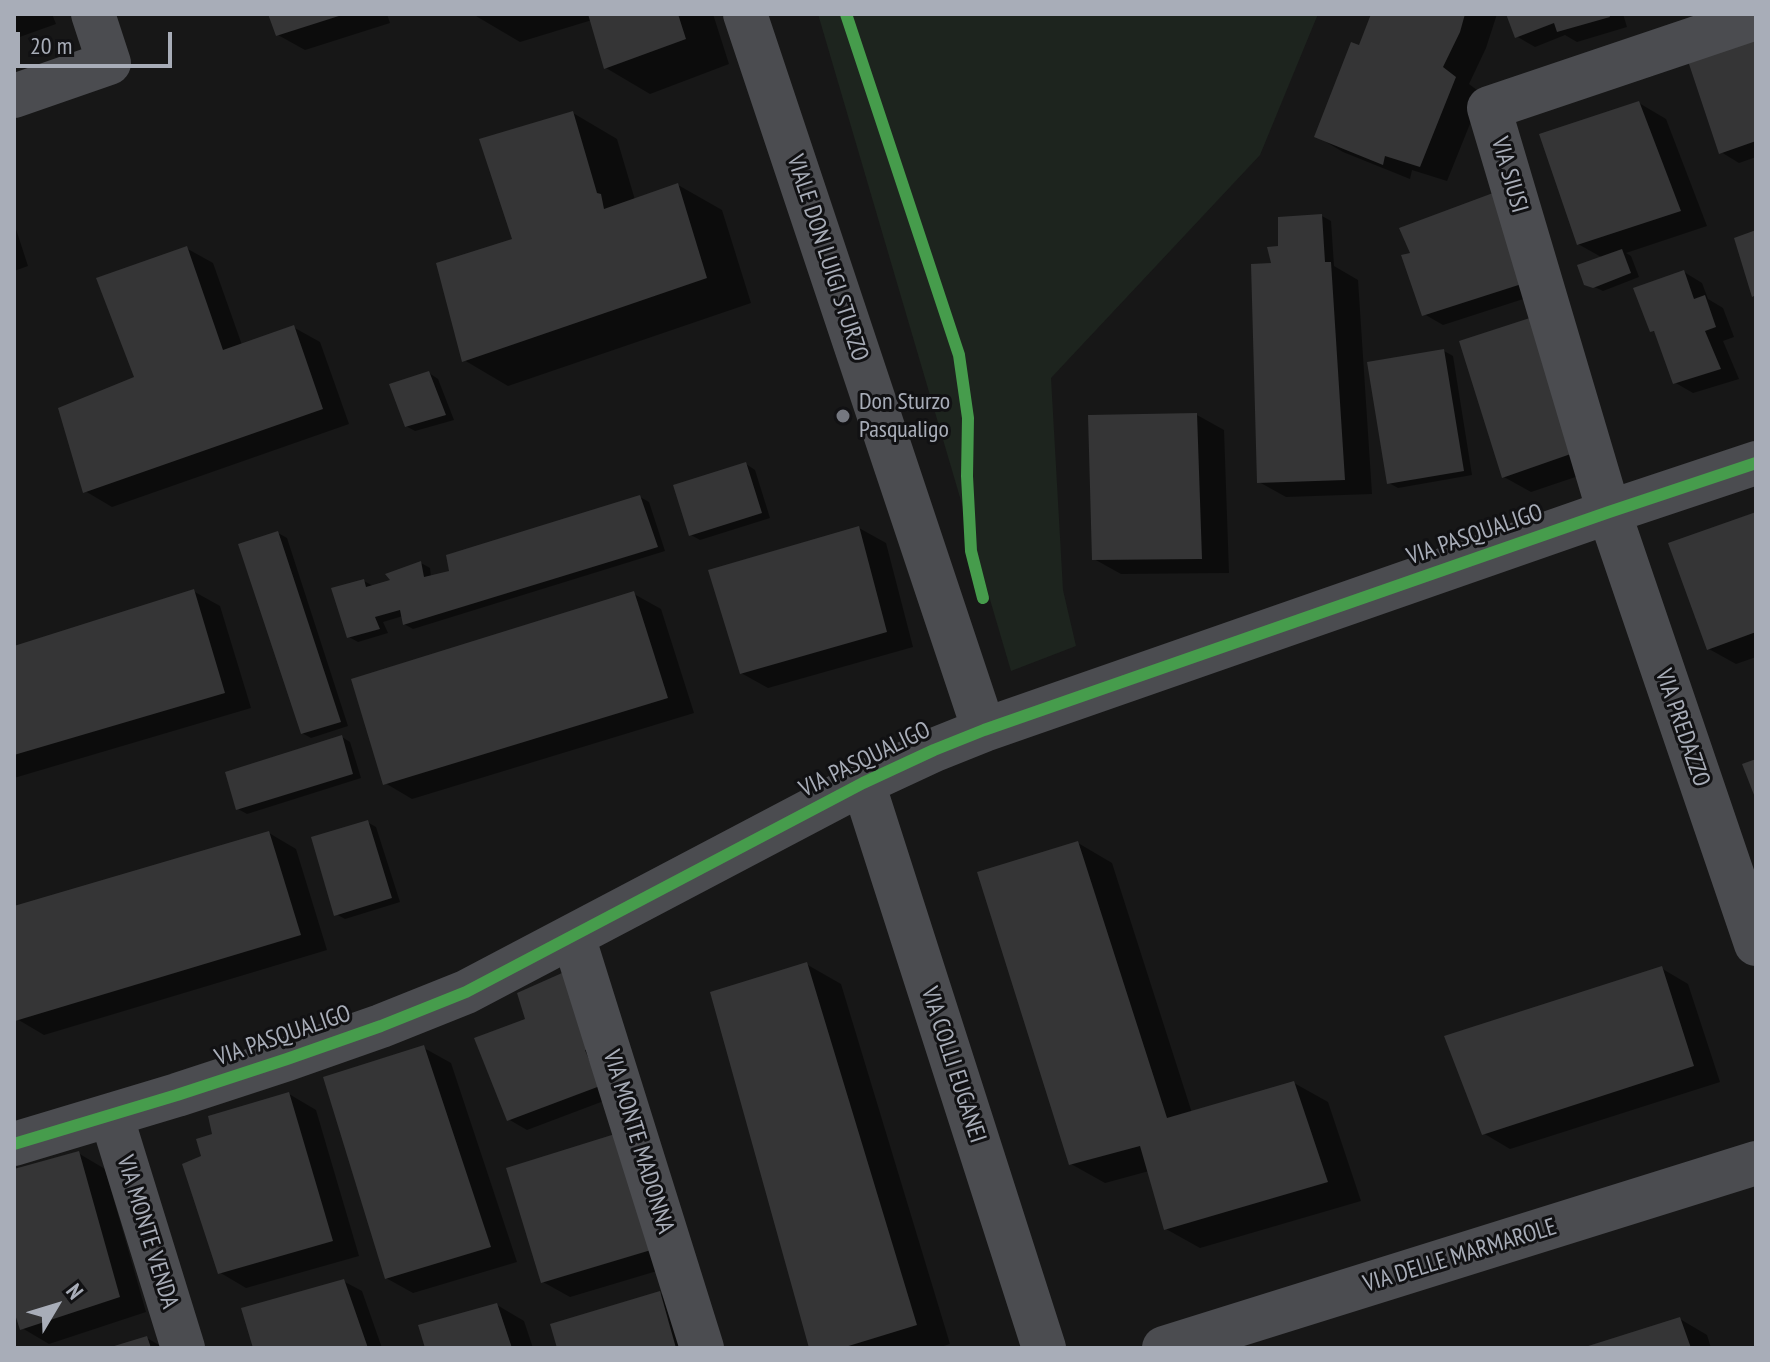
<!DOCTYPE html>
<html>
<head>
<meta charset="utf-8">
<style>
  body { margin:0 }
  #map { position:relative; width:1770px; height:1362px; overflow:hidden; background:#171717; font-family:"PT Sans Narrow",sans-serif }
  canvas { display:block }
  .frame { position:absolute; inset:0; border:16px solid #a8adb8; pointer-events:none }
  .north { position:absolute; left:16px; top:1266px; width:80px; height:80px; -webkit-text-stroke:6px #111113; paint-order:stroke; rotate:52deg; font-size:22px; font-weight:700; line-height:32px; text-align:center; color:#a8adb8 }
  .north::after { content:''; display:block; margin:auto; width:28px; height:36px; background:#a8adb8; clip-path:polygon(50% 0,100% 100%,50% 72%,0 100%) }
  .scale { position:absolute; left:16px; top:32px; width:156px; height:36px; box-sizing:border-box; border:4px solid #a8adb8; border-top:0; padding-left:10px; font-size:24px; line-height:28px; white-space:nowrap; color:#a8adb8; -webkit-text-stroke:6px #111113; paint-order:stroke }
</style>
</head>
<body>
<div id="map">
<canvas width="1770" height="1362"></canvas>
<div class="frame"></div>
<div class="north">N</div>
<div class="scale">20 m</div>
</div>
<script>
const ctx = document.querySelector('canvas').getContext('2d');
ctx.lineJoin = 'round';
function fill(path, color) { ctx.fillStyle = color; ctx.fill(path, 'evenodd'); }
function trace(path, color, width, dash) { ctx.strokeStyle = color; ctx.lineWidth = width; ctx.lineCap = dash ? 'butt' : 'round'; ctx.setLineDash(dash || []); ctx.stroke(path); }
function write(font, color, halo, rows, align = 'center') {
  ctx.font = font + ' "PT Sans Narrow",sans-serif'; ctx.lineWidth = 6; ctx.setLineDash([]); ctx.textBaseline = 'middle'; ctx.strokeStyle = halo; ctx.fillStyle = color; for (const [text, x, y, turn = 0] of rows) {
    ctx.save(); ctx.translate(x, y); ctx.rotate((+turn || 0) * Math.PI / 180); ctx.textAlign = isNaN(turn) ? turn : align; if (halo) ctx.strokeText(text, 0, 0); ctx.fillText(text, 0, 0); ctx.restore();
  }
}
fill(new Path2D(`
  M 818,14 L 1318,14 L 1260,155 L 1051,378 L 1063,590 L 1076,646 L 1011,671 Z`), '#1d241e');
fill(new Path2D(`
  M 14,14 L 52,14 L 56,24 L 14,39 Z
  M 270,14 L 387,14 L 390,23 L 305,50 L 278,35 Z
  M 475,14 L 713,14 L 729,64 L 650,94 L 606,68 L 592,20 L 520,42 L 476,16 Z
  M 1373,14 L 1497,14 L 1486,48 L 1469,84 L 1482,94 L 1447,181 L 1412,170 L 1410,179 L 1343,152 L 1316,136 L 1360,48 Z
  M 1508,14 L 1623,14 L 1627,27 L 1577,42 L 1565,35 L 1535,47 L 1516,36 Z
  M 1756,33 L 1756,157 L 1739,163 L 1721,152 Z
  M 1639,103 L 1666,119 L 1707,226 L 1626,253 L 1631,256 L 1639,277 L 1603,291 L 1586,283 L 1603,258 L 1578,244 Z
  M 573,113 L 617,139 L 635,200 L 678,185 L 722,210 L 751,303 L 508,386 L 464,360 L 514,240 Z
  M 1322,216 L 1331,221 L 1334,266 L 1358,280 L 1372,494 L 1286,497 L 1259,482 L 1280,248 Z
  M 14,223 L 28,266 L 14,271 Z
  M 1517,226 L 1548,291 L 1443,325 L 1424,314 Z
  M 186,248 L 213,263 L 242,345 L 293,327 L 320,342 L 349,424 L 112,507 L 85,491 L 136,378 Z
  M 1684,272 L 1702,283 L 1708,299 L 1723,308 L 1734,337 L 1723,341 L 1739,379 L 1693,393 L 1674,382 L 1657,333 L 1651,330 Z
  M 1461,343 L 1611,465 L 1531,492 L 1504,477 Z
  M 1444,351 L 1453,356 L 1472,475 L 1398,488 L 1389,483 Z
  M 429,373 L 438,379 L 454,420 L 415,431 L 406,426 Z
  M 1197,415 L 1224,430 L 1229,573 L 1121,574 L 1094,559 Z
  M 746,464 L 755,470 L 770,518 L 700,540 L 691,535 Z
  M 640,497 L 649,502 L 665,551 L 413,629 L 404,624 L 403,616 L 383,622 L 388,633 L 358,642 L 349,637 L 364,581 L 373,586 L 394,581 L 421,563 L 430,568 L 431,577 L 451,573 Z
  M 1756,514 L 1756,657 L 1736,664 L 1709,649 Z
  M 859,528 L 886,543 L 913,647 L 768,688 L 741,673 Z
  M 278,533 L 287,538 L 348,726 L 311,738 L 302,733 Z
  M 193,591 L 220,606 L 251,708 L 14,778 L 14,648 Z
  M 634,594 L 661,609 L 694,713 L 412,799 L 385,783 Z
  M 342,737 L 350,742 L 361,778 L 247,814 L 238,809 Z
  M 367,822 L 376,827 L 400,902 L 345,919 L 336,914 Z
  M 269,833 L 296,849 L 327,950 L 44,1035 L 17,1019 L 14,1009 L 14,908 Z
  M 1078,843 L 1112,863 L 1192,1113 L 1294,1083 L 1328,1102 L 1361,1201 L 1200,1248 L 1166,1229 L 1149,1171 L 1105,1183 L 1071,1164 Z
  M 806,964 L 841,984 L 950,1344 L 937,1348 L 811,1348 Z
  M 1661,968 L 1688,984 L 1720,1082 L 1510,1149 L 1483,1133 Z
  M 562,975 L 617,1096 L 527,1130 L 508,1119 L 527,1021 Z
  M 424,1048 L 451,1063 L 517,1262 L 413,1293 L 386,1278 Z
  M 289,1094 L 316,1110 L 359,1256 L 246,1288 L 219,1272 L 203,1157 L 214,1135 Z
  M 615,1136 L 677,1265 L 570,1297 L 543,1282 Z
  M 78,1153 L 105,1169 L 146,1312 L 49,1344 L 22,1328 L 14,1304 L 14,1171 Z
  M 343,1281 L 362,1291 L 382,1348 L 255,1348 Z
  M 659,1293 L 686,1309 L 698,1348 L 559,1348 Z
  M 497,1305 L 524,1321 L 533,1348 L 427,1348 Z
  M 1680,1319 L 1707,1335 L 1711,1348 L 1590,1348 Z
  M 147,1338 L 164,1348 L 115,1348 Z`), '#0007');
fill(new Path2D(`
  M 268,14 L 342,14 L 342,15 L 276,36 Z
  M 588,14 L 678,14 L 686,39 L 604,69 Z
  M 1371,14 L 1465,14 L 1460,32 L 1443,67 L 1456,77 L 1420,167 L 1385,156 L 1383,165 L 1314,137 L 1351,42 L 1359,45 Z
  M 1506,14 L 1609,14 L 1610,17 L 1557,32 L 1554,23 L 1515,38 Z
  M 1756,30 L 1756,141 L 1719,154 L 1685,52 Z
  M 1639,101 L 1681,211 L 1577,245 L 1539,134 Z
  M 573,111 L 597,193 L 601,194 L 604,209 L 678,183 L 707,278 L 462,362 L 436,263 L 512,239 L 479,139 Z
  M 1493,193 L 1531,281 L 1422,316 L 1401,255 L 1410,253 L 1399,228 Z
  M 1322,214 L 1325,262 L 1331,262 L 1345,480 L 1257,483 L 1251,264 L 1271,263 L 1267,247 L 1278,246 L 1278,217 Z
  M 1756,230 L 1756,295 L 1752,297 L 1734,238 Z
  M 187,246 L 223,350 L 294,325 L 323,409 L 83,493 L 58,408 L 134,377 L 96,278 Z
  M 1622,249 L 1631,273 L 1593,288 L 1584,285 L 1577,265 Z
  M 1684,270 L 1694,299 L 1705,295 L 1716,327 L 1705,331 L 1721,369 L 1673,384 L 1654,331 L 1650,332 L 1633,288 Z
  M 1539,315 L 1585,449 L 1502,478 L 1459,341 Z
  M 1444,349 L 1464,471 L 1387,484 L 1367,362 Z
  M 429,371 L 446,415 L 405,427 L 389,384 Z
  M 1197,413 L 1202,559 L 1092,560 L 1088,415 Z
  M 746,462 L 762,513 L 689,536 L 673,485 Z
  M 640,495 L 658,547 L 403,625 L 400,610 L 375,617 L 380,629 L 347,638 L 331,588 L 364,579 L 366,587 L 390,580 L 385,574 L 421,561 L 424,577 L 449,571 L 446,555 Z
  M 1756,512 L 1756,632 L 1707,650 L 1668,543 Z
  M 859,526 L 887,632 L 740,674 L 708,570 Z
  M 278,531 L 341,722 L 301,734 L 238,544 Z
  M 194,589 L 225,693 L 14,755 L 14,646 Z
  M 634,591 L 668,698 L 383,785 L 351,679 Z
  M 342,735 L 353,774 L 236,810 L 225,772 Z
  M 1756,759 L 1756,800 L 1742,764 Z
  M 368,820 L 392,898 L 334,916 L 311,837 Z
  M 269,831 L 301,935 L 15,1021 L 14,1016 L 14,906 Z
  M 1078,841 L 1167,1118 L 1294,1081 L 1328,1182 L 1164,1230 L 1140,1146 L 1069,1165 L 977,872 Z
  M 807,962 L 917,1325 L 842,1348 L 809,1348 L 710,992 Z
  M 1662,966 L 1694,1066 L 1482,1135 L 1444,1036 Z
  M 562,973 L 594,1048 L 585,1050 L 600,1086 L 507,1121 L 474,1038 L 525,1019 L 517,993 Z
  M 424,1045 L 491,1247 L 385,1279 L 323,1077 Z
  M 289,1092 L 333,1241 L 218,1274 L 182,1164 L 201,1156 L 196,1139 L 212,1134 L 208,1116 Z
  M 615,1134 L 651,1250 L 541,1283 L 506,1168 Z
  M 79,1151 L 120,1297 L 20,1330 L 14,1311 L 14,1169 Z
  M 344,1279 L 368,1348 L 253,1348 L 241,1308 Z
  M 660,1291 L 676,1348 L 557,1348 L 550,1324 Z
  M 497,1303 L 512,1348 L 425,1348 L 418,1325 Z
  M 1680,1317 L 1691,1348 L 1585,1348 L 1585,1347 Z
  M 147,1336 L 151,1348 L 111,1348 L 111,1347 Z`), '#353536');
trace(new Path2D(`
  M 745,14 L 984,730
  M 1756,18 L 1489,108 L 1609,512 L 1756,944
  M 14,96 L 109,63 L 93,14
  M 863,783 L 1044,1348
  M 573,936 L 702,1348
  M 111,1115 L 183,1348
  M 14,1144 L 177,1095 L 287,1059 L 381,1026 L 466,992 L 863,783 L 934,750 L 984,730 L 1609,512 L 1756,463
  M 1164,1348 L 1756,1163`), '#4b4c50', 44);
trace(new Path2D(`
  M 846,14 L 959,355 L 968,418 L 967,476 L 971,551 L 983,598
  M 14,1144 L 177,1095 L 287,1059 L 381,1026 L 466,992 L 863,783 L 934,750 L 984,730 L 1609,512 L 1756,463`), '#469c4c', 12);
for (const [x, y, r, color] of [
  [843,416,8,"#757880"]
]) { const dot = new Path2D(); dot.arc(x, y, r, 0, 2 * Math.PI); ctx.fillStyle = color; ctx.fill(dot); trace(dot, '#111113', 3); }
write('24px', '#a8adb8', '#111113', [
  ["VIA SIUSI",1509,175,74],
  ["VIALE DON LUIGI STURZO",827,258,72],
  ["VIA PASQUALIGO",1475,535,-19],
  ["VIA PREDAZZO",1682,728,71],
  ["VIA PASQUALIGO",865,760,-26],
  ["VIA PASQUALIGO",283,1036,-19],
  ["VIA COLLI EUGANEI",953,1065,72],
  ["VIA MONTE MADONNA",638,1142,73],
  ["VIA MONTE VENDA",147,1232,73],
  ["VIA DELLE MARMAROLE",1460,1256,-17]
]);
write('24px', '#a8adb8', '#111113', [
  ["Don Sturzo",859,402],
  ["Pasqualigo",859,430]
], 'left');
</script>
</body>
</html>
